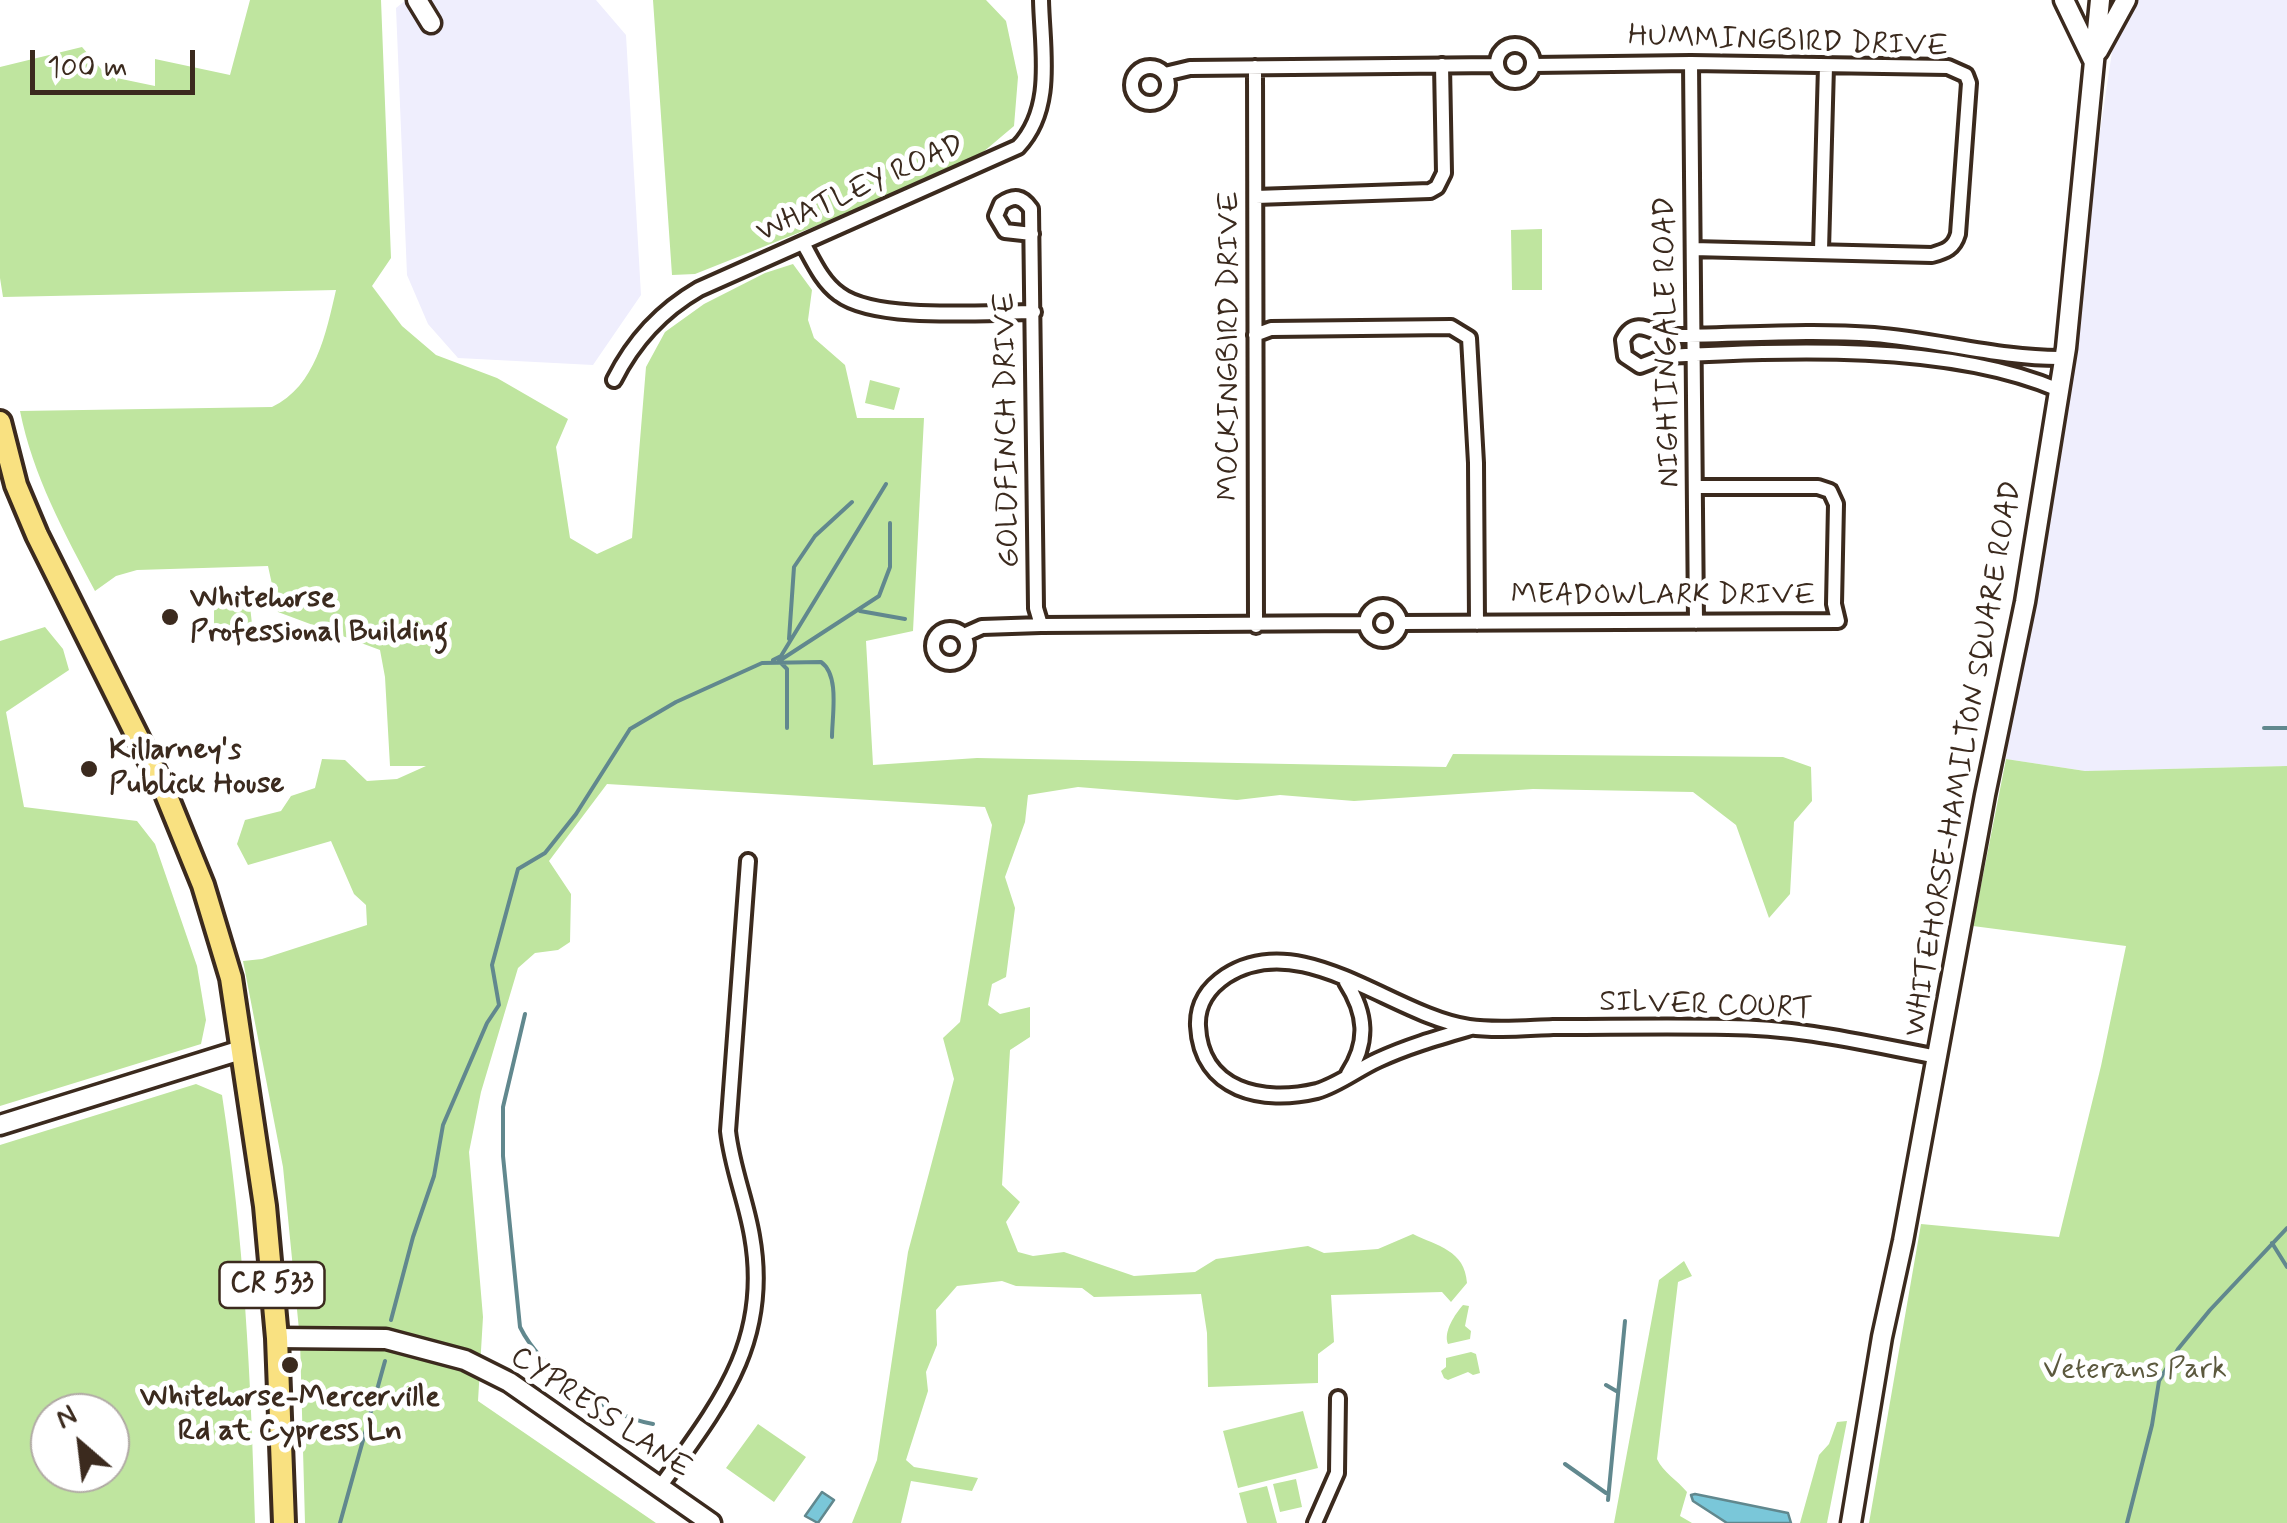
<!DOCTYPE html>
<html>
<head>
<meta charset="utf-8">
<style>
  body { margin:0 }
  #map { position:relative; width:2287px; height:1523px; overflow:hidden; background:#fff; font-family:Mynerve,sans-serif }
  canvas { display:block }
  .north { position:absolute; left:30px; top:1393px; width:100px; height:100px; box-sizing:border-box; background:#fff; border:2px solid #b1aaa5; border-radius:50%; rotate:332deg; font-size:28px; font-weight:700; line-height:40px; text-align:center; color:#3b2a1e }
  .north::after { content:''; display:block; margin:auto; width:35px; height:45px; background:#3b2a1e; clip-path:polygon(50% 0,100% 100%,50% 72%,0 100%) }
  .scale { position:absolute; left:30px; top:50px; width:165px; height:45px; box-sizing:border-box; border:5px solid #3b2a1e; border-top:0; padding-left:12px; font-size:30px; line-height:35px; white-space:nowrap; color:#3b2a1e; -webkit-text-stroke:8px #fff; paint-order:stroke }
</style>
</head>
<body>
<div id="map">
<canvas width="2287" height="1523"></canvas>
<div class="north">N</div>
<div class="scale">100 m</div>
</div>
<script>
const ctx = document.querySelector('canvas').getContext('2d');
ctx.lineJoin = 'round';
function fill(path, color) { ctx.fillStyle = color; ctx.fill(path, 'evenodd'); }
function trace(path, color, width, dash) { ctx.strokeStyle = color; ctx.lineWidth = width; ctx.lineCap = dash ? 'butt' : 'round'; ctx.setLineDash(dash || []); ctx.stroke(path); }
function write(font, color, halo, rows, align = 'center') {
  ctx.font = font + ' Mynerve,sans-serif'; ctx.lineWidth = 10; ctx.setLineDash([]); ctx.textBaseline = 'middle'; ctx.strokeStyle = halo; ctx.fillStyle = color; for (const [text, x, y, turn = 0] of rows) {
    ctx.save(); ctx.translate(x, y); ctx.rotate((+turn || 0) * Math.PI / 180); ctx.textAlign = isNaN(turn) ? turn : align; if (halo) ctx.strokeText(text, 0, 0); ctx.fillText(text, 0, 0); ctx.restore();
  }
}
fill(new Path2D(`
  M 406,0 L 596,0 L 626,35 L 641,295 L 593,365 L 458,358 L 428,324 L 407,275 L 396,8 Z
  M 2137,0 L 2287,0 L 2287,766 L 2085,771 L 2006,759 L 2113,45 L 2126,10 Z`), '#efeefd');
fill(new Path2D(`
  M 250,0 L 381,0 L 391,258 L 372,286 L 402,326 L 436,355 L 497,378 L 568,419 L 556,447 L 570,538 L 597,554 L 632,538 L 646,367 L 665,332 L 704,304 L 765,273 L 793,264 L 812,290 L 808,320 L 814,338 L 845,365 L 857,418 L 924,418 L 913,631 L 866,641 L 873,765 L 977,758 L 1446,767 L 1453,754 L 1783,757 L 1811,767 L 1812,801 L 1794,822 L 1790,894 L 1769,918 L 1736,825 L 1693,792 L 1533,789 L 1354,801 L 1280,795 L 1237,800 L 1078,787 L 1028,795 L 1025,822 L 1005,877 L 1015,908 L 1006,977 L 992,984 L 988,1005 L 1000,1014 L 1030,1007 L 1030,1037 L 1010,1050 L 1002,1185 L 1020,1202 L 1006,1222 L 1018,1252 L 1033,1256 L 1064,1252 L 1134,1276 L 1195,1272 L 1216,1259 L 1308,1246 L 1324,1253 L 1378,1249 L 1413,1234 C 1437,1246 1465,1250 1467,1283 L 1451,1302 L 1442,1292 L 1331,1295 L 1334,1342 L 1318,1354 L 1318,1383 L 1208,1387 L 1207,1333 L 1201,1294 L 1094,1297 L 1082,1288 L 1016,1286 L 1002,1281 L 957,1286 L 936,1310 L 937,1345 L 926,1372 L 928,1391 L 906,1460 L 914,1467 L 978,1478 L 972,1491 L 911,1481 L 901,1523 L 852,1523 L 877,1460 L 908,1252 L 954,1079 L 943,1038 L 960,1022 L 992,825 L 985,807 L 607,784 L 549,861 L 571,894 L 570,942 L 558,950 L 535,953 L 518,968 L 481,1092 L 469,1152 L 483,1317 L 478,1401 L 656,1523 L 305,1523 L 300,1340 L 283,1167 L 243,961 L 262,959 L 367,925 L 366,905 L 354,894 L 331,841 L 248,865 L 237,844 L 245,820 L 281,811 L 291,796 L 315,788 L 322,759 L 345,760 L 367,781 L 397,779 L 426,766 L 390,766 L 385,677 L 380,650 L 278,612 L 268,566 L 137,570 L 116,576 L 95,591 C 64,532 33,476 20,411 L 272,407 C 316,386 326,333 336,290 L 3,297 L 0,278 L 0,67 L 82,47 L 107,76 L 155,86 L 155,59 L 230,75 Z
  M 653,0 L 986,0 L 1006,21 L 1018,77 L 1014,126 L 982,153 L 851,212 L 695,274 L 672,275 Z
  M 1542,229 L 1542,290 L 1512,290 L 1511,230 Z
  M 870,380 L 900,388 L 894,410 L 865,403 Z
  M 214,595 L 249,597 L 252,624 L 246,629 L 214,629 Z
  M 45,627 L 63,649 L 69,670 L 6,712 L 24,807 L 137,821 L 155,844 L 197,966 L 206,1020 L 201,1044 L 0,1106 L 0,641 Z
  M 2006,759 L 2085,771 L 2287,766 L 2287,1523 L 1869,1523 L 1921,1224 L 2059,1237 L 2101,1066 L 2126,946 L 1973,926 Z
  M 196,1084 L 222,1095 C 244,1238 251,1378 255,1523 L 0,1523 L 0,1145 ZM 50,1413 L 110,1413 L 110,1473 L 50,1473 Z
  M 1684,1261 L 1692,1276 L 1678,1282 L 1657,1459 C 1663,1472 1677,1480 1687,1492 L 1680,1516 L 1692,1523 L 1614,1523 L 1659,1280 Z
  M 1463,1305 L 1469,1306 L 1465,1326 L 1471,1331 L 1470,1339 L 1448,1344 C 1443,1332 1455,1314 1463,1305 Z
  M 1471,1352 L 1476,1354 L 1480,1373 L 1473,1375 L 1468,1372 L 1448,1380 L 1444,1378 L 1441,1371 L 1446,1367 L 1446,1358 Z
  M 1303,1411 L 1318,1468 L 1238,1488 L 1223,1431 Z
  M 1847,1421 L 1827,1523 L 1800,1523 L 1819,1455 L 1829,1444 L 1837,1422 Z
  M 758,1424 L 806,1457 L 774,1502 L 726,1468 Z
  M 1296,1479 L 1302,1507 L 1280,1512 L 1273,1484 Z
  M 1267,1486 L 1277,1523 L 1247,1523 L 1239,1493 Z`), '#bfe59f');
const water = new Path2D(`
  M 822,1492 L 834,1500 L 818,1523 L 805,1516 Z
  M 1695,1494 L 1788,1513 L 1791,1523 L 1727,1523 L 1693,1501 L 1691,1495 Z`);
fill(water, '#7ac7d9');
trace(water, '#61888e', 2.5);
trace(new Path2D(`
  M 860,611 L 905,619
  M 789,639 L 794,567 L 815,536 L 852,502
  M 773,660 L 781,656 L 886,484
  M 787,728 L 787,669 L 779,661 L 879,596 L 890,567 L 890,523
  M 2264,728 L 2287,728
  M 525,1014 L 503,1107 L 503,1156 L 520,1327 C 541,1370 607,1416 653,1424
  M 2272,1243 L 2287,1267
  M 391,1320 L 413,1237 L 434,1176 L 443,1125 L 487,1023 L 499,1005 L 492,965 L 518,869 L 545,853 L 576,814 L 630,729 L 676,702 L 762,663 L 821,662 C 840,675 832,716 832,737
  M 1606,1385 L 1618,1392
  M 1565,1464 L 1606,1493
  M 1608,1500 L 1625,1321
  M 340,1523 L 385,1361
  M 2127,1523 L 2152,1425 L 2159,1381 L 2178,1349 L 2210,1310 L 2287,1228`), '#61888e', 4);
const street = new Path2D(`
  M1497 63a18 18 0 1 1 36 0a18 18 0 1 1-36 0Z
  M 1691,63 L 1696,622
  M 1533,65 L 1691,63 L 1948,67 L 1966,75 L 1969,83 L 1958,234 C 1954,248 1946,251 1932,255 L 1693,249
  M 1255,67 L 1256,626
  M1132 85a18 18 0 1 1 36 0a18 18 0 1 1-36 0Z
  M 1165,74 L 1190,68 L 1497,65
  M 1256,197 L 1430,191 L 1437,187 L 1444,173 L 1442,65
  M 1032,234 L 1005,231 L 996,216 L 1001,204 C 1014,195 1022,196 1031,209 L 1036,608 L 1041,625
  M 803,243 C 813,261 822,282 839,294 C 876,322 986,312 1034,312
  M 1821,250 L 1826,66
  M 1255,335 L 1271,329 L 1451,327 L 1469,338 L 1476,463 L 1477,623
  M 614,380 C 634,340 661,311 699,289 L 1018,147 C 1055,108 1042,49 1041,0
  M 2059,390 C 1947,342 1786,350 1666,356 L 1640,366 L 1625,356 L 1623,340 C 1634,318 1649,330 1666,336 C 1735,336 1805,330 1874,335 C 1937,340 2001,359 2064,358
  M1366 623a17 17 0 1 1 34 0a17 17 0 1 1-34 0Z
  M 1400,623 L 1838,621 L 1834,604 L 1836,504 L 1830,491 L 1818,487 L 1696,487
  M933 646a17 17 0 1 1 34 0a17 17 0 1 1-34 0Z
  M 964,635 L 982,627 L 1041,625 L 1365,623
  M 1346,982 C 1366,1013 1369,1042 1348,1074
  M 1471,1028 C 1440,1037 1408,1046 1378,1060 C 1358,1069 1338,1085 1317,1091 C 1263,1104 1201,1091 1198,1026 C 1197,1004 1208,988 1226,976 C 1302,927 1393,1016 1469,1027 C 1496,1031 1526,1028 1553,1027 C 1611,1027 1669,1026 1728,1027 C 1799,1027 1868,1044 1938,1057
  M 660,1487 C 718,1406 771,1343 752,1236 C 746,1200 732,1168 728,1131 L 748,861
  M 1315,1523 L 1337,1473 L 1338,1398`);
const secondary = new Path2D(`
  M 417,0 L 431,23
  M 2064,0 L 2093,60
  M 2098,51 L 2126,0
  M 0,1125 L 241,1050
  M 277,1338 L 386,1339 L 465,1360 L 509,1382 L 711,1523
  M 1851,1523 L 1882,1337 L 1903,1241 L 1985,795 L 2025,602 L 2066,348 L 2100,0`);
const primary = new Path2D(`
  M 0,422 L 16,485 L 37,535 L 166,794 L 203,885 L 231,978 L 265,1206 L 277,1338 L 284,1523`);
trace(street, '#3b2a1e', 20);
trace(secondary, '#3b2a1e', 25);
trace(primary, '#3b2a1e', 28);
trace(street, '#fff', 12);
trace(secondary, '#fff', 18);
trace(primary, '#f9e181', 20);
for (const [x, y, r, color] of [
  [170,617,10,"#3b2a1e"],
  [89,769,10,"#3b2a1e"],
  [290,1365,10,"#3b2a1e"]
]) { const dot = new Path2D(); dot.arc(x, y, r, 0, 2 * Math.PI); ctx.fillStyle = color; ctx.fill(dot); trace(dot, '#fff', 4); }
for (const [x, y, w] of [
  [272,1285,105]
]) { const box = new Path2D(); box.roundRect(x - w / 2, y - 23, w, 46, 8); ctx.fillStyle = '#fff'; ctx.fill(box); trace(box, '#3b2a1e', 2.5); }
write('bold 28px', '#3b2a1e', null, [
  ["CR 533",272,1285]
]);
write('30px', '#3b2a1e', '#fff', [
  ["HUMMINGBIRD DRIVE",1788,43,2],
  ["WHATLEY ROAD",861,190,-24],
  ["NIGHTINGALE ROAD",1669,342,-91],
  ["MOCKINGBIRD DRIVE",1231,346,-90],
  ["GOLDFINCH DRIVE",1009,430,-91],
  ["MEADOWLARK DRIVE",1663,597],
  ["WHITEHORSE-HAMILTON SQUARE ROAD",1965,759,-80],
  ["SILVER COURT",1706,1007,2],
  ["CYPRESS LANE",600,1414,34]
]);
write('bold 30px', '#3b2a1e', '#fff', [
  ["Whitehorse",190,600],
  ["Professional Building",190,634],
  ["Killarney's",109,752],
  ["Publick House",109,786],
  ["Whitehorse-Mercerville",290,1399,"center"],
  ["Rd at Cypress Ln",290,1433,"center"]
], 'left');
write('30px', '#5c593e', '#fff', [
  ["Veterans Park",2135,1371]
]);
</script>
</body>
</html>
